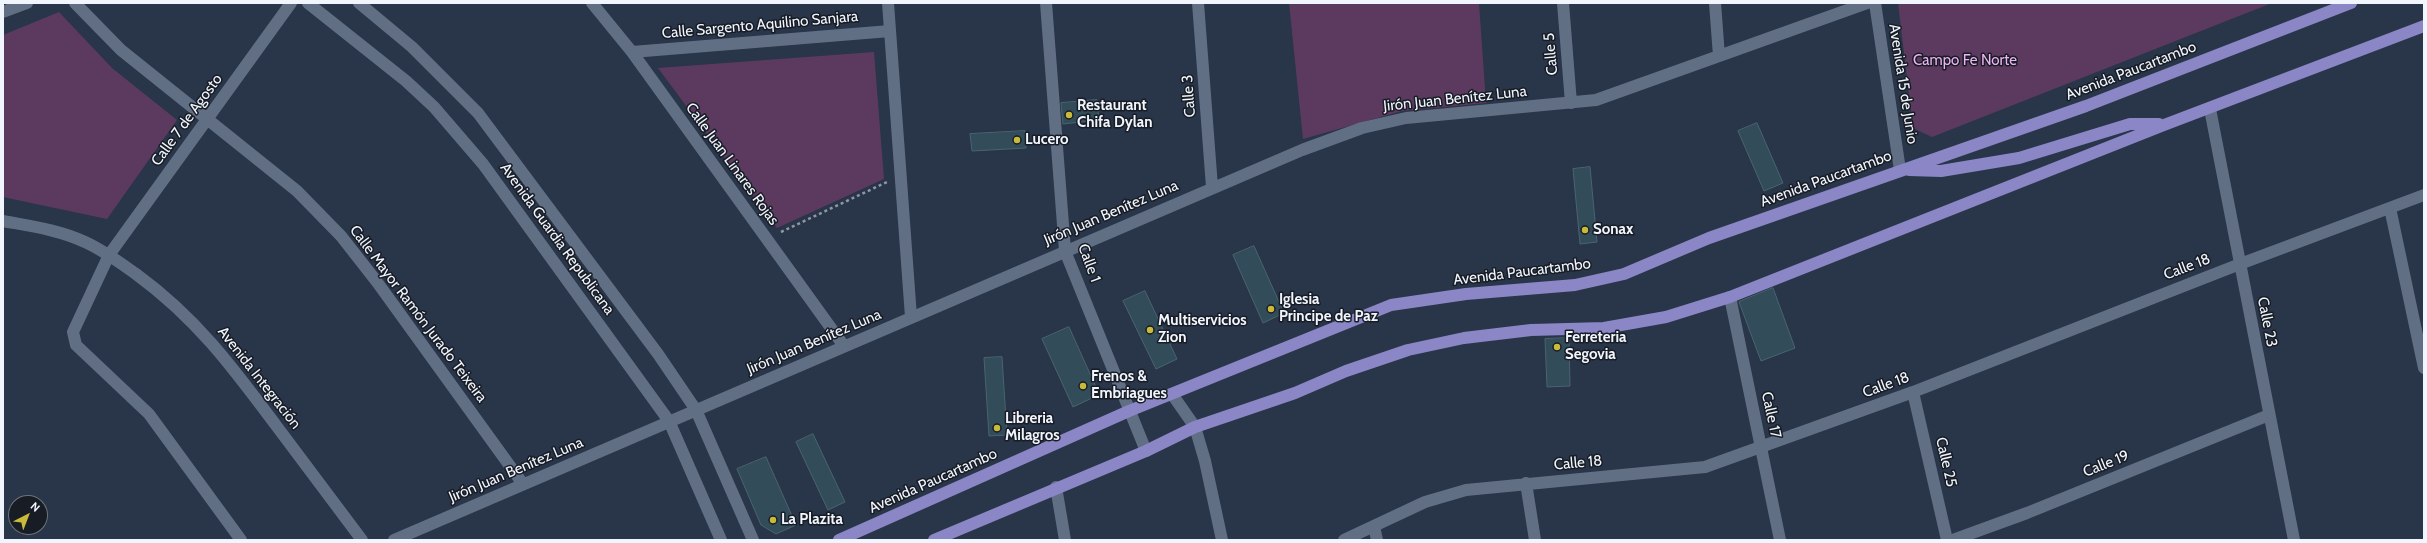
<!DOCTYPE html>
<html>
<head>
<meta charset="utf-8">
<style>
  body { margin:0 }
  #map { position:relative; width:2427px; height:543px; overflow:hidden; background:#293548; font-family:Cabin,sans-serif }
  canvas { display:block }
  .frame { position:absolute; inset:0; border:4px solid #f1f5fd; pointer-events:none }
  .north { position:absolute; left:8px; top:495px; width:40px; height:40px; box-sizing:border-box; background:#171c25; border:1px solid #6e737b; border-radius:50%; rotate:42deg; font-size:11px; font-weight:700; line-height:16px; text-align:center; color:#f1f5fd }
  .north::after { content:''; display:block; margin:auto; width:14px; height:18px; background:#c9ba3a; clip-path:polygon(50% 0,100% 100%,50% 72%,0 100%) }
</style>
</head>
<body>
<div id="map">
<canvas width="2427" height="543"></canvas>
<div class="frame"></div>
<div class="north">N</div>
</div>
<script>
const ctx = document.querySelector('canvas').getContext('2d');
ctx.lineJoin = 'round';
function fill(path, color) { ctx.fillStyle = color; ctx.fill(path, 'evenodd'); }
function trace(path, color, width, dash) { ctx.strokeStyle = color; ctx.lineWidth = width; ctx.lineCap = dash ? 'butt' : 'round'; ctx.setLineDash(dash || []); ctx.stroke(path); }
function write(font, color, halo, rows, align = 'center') {
  ctx.font = font + ' Cabin,sans-serif'; ctx.lineWidth = 3; ctx.setLineDash([]); ctx.textBaseline = 'middle'; ctx.strokeStyle = halo; ctx.fillStyle = color; for (const [text, x, y, turn = 0] of rows) {
    ctx.save(); ctx.translate(x, y); ctx.rotate((+turn || 0) * Math.PI / 180); ctx.textAlign = isNaN(turn) ? turn : align; if (halo) ctx.strokeText(text, 0, 0); ctx.fillText(text, 0, 0); ctx.restore();
  }
}
fill(new Path2D(`
  M 1289,3 L 1479,3 L 1486,103 L 1402,111 L 1303,139 Z
  M 1898,3 L 2272,3 L 1932,137 L 1913,128 Z
  M 59,12 L 112,68 L 177,120 L 107,219 L 3,197 L 3,35 Z
  M 874,52 L 884,179 L 777,228 L 658,68 Z`), '#5c3a60');
const building = new Path2D(`
  M 1097,100 L 1099,120 L 1063,124 L 1061,103 Z
  M 1757,123 L 1783,183 L 1764,191 L 1738,131 Z
  M 1025,131 L 1026,148 L 972,151 L 970,134 Z
  M 1590,167 L 1597,242 L 1580,244 L 1573,169 Z
  M 1254,246 L 1284,313 L 1263,323 L 1233,255 Z
  M 1773,288 L 1795,348 L 1761,361 L 1739,302 Z
  M 1145,291 L 1177,359 L 1156,369 L 1123,301 Z
  M 1069,327 L 1096,387 L 1090,399 L 1073,407 L 1042,339 Z
  M 1569,338 L 1570,386 L 1547,387 L 1545,339 Z
  M 1002,357 L 1007,435 L 989,436 L 984,358 Z
  M 813,434 L 845,502 L 828,510 L 796,442 Z
  M 766,457 L 796,525 L 776,534 L 761,525 L 737,469 Z`);
fill(building, '#324d59');
trace(building, '#496471', 1);
trace(new Path2D(`
  M 781,232 L 887,182`), '#8f97a4', 2.5, [3, 3]);
trace(new Path2D(`
  M 75,3 L 121,50 L 297,191 L 341,236 L 377,282 L 523,484
  M 308,3 L 406,81 L 434,107 L 483,164 L 669,421 L 721,540
  M 359,3 L 412,47 L 478,113 L 658,354 L 696,410 L 753,540
  M 592,3 L 632,52 L 844,346
  M 888,3 L 911,317
  M 1046,3 L 1065,251 L 1146,451
  M 1198,3 L 1212,187
  M 1563,3 L 1571,103
  M 1715,3 L 1719,56
  M 1875,3 L 1900,170
  M 3,12 L 27,3
  M 632,52 L 890,31
  M 2210,109 L 2294,540
  M 2390,208 L 2424,368
  M 3,221 C 30,226 60,230 85,242 C 103,250 119,262 136,274 C 196,318 231,365 275,424 C 304,463 333,501 362,540
  M 1730,297 L 1780,540
  M 1913,392 L 1947,540
  M 1172,394 L 1195,427 L 1205,461 L 1222,540
  M 1526,483 L 1535,540
  M 1056,487 L 1065,540
  M 1374,526 L 1377,540
  M 241,540 L 149,414 L 76,345 L 73,332 L 109,255 L 291,3
  M 394,540 L 1302,150 L 1362,128 L 1406,118 L 1596,100 L 1867,3
  M 1344,540 L 1425,502 L 1466,490 L 1705,467 L 1913,392 L 2240,264 L 2424,195
  M 1953,540 L 2027,513 L 2269,415`), '#616f85', 12);
trace(new Path2D(`
  M 1909,170 L 1941,171 L 2019,158 L 2130,124 L 2159,124
  M 839,540 L 1129,411 L 1391,305 L 1466,294 L 1575,285 L 1624,274 L 1709,238 L 2086,106 L 2351,3
  M 934,540 L 1146,451 L 1195,427 L 1295,393 L 1346,371 L 1408,350 L 1464,338 L 1531,330 L 1604,328 L 1666,317 L 1730,297 L 2164,125 L 2424,26`), '#8b86c6', 12);
for (const [x, y, r, color] of [
  [1069,115,4,"#c9ba3a"],
  [1017,140,4,"#c9ba3a"],
  [1585,230,4,"#c9ba3a"],
  [1271,309,4,"#c9ba3a"],
  [1150,330,4,"#c9ba3a"],
  [1557,347,4,"#c9ba3a"],
  [1083,386,4,"#c9ba3a"],
  [997,428,4,"#c9ba3a"],
  [773,520,4,"#c9ba3a"]
]) { const dot = new Path2D(); dot.arc(x, y, r, 0, 2 * Math.PI); ctx.fillStyle = color; ctx.fill(dot); trace(dot, '#171c25', 1.5); }
write('15px', '#f1f5fd', '#171c25', [
  ["Calle Sargento Aquilino Sanjara",760,25,-5],
  ["Calle 5",1551,54,-95],
  ["Avenida Paucartambo",2131,71,-21],
  ["Avenida 15 de Junio",1903,84,81],
  ["Calle 3",1189,96,-94],
  ["Jirón Juan Benítez Luna",1455,99,-6],
  ["Calle 7 de Agosto",187,120,-54],
  ["Calle Juan Linares Rojas",732,164,54],
  ["Avenida Paucartambo",1826,179,-20],
  ["Jirón Juan Benítez Luna",1111,213,-23],
  ["Avenida Guardia Republicana",557,239,54],
  ["Calle 1",1089,263,70],
  ["Calle 18",2187,267,-21],
  ["Avenida Paucartambo",1522,272,-7],
  ["Calle Mayor Ramón Jurado Teixeira",418,314,53],
  ["Calle 23",2267,322,79],
  ["Jirón Juan Benítez Luna",814,342,-23],
  ["Avenida Integración",259,378,52],
  ["Calle 18",1886,385,-20],
  ["Calle 17",1771,415,78],
  ["Calle 25",1946,462,77],
  ["Calle 18",1578,463,-5],
  ["Calle 19",2106,464,-22],
  ["Jirón Juan Benítez Luna",516,470,-23],
  ["Avenida Paucartambo",933,481,-24]
]);
write('15px', '#edb3f3', '#171c25', [
  ["Campo Fe Norte",1965,61]
]);
write('bold 15px', '#f1f5fd', '#171c25', [
  ["Restaurant",1077,106],
  ["Chifa Dylan",1077,123],
  ["Lucero",1025,140],
  ["Sonax",1593,230],
  ["Iglesia",1279,300],
  ["Principe de Paz",1279,317],
  ["Multiservicios",1158,321],
  ["Zion",1158,338],
  ["Ferreteria",1565,338],
  ["Segovia",1565,355],
  ["Frenos &",1091,377],
  ["Embriagues",1091,394],
  ["Libreria",1005,419],
  ["Milagros",1005,436],
  ["La Plazita",781,520]
], 'left');
</script>
</body>
</html>
